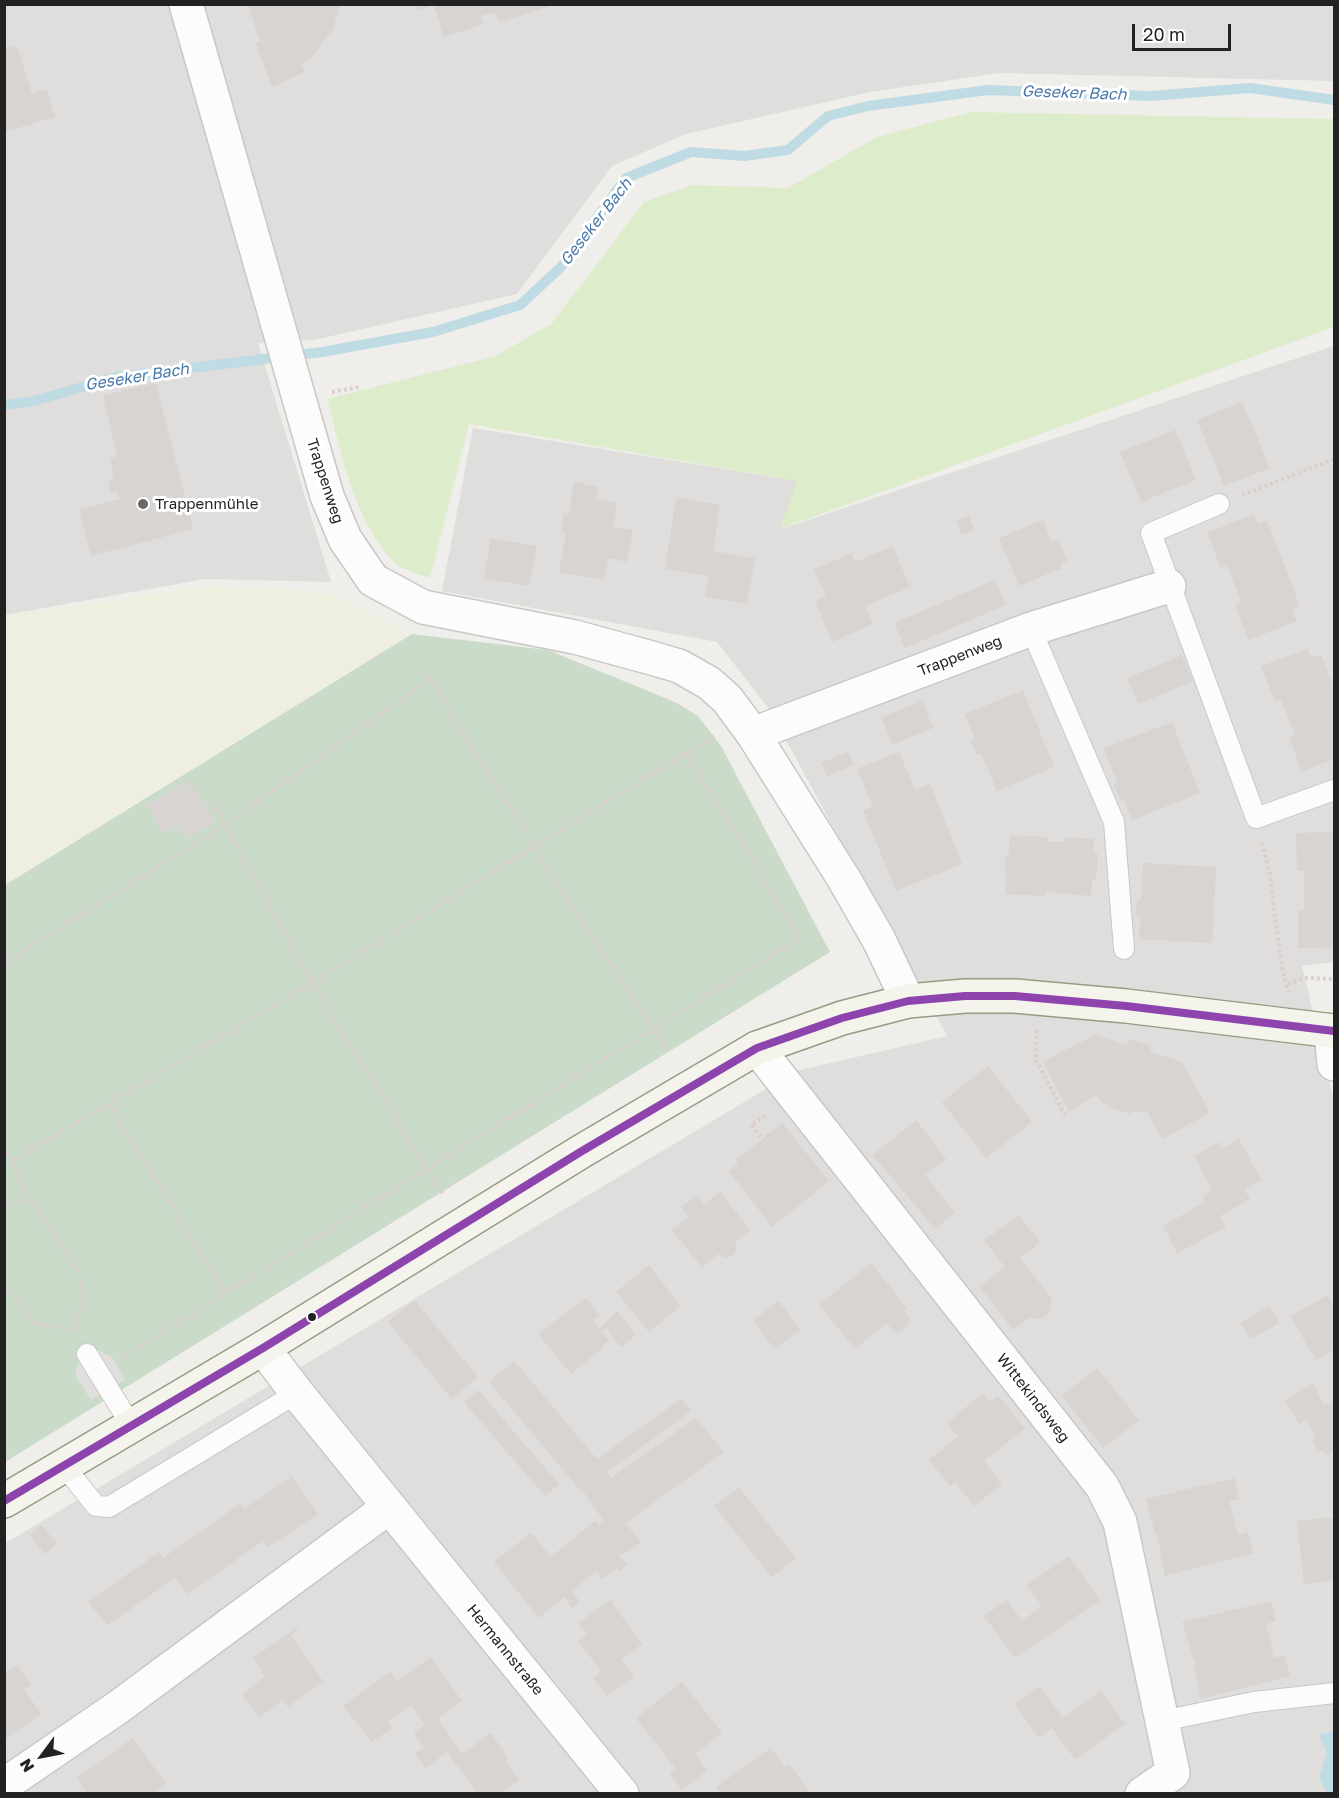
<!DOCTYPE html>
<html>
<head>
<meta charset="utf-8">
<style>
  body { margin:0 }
  #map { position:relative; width:1339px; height:1798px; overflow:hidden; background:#f0eeeb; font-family:"Golos Text",sans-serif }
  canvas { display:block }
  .frame { position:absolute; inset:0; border:6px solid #222; pointer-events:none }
  .north { position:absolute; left:12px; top:1726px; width:60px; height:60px; -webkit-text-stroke:4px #fff; paint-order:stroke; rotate:238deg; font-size:16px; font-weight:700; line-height:24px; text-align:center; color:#222 }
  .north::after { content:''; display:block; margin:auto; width:21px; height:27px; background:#222; clip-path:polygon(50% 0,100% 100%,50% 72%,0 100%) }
  .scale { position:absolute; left:1132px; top:24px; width:99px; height:27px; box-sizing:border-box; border:3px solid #222; border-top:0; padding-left:8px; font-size:18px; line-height:21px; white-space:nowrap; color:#222; -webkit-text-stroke:4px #fff; paint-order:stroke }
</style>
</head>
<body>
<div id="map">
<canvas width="1339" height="1798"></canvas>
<div class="frame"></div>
<div class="north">N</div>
<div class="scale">20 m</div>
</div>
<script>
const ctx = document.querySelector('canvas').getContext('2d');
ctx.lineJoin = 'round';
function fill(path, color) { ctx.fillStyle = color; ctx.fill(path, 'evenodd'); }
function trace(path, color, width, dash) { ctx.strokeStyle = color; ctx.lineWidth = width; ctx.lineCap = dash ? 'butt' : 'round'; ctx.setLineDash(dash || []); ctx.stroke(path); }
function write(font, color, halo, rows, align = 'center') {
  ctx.font = font + ' "Golos Text",sans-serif'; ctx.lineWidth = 6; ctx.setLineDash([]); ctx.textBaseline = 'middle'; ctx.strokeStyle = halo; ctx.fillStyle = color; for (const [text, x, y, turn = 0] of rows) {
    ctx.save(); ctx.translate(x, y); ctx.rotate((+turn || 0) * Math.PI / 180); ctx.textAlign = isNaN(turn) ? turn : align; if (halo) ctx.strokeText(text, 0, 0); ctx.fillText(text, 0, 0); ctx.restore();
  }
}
fill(new Path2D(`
  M 5,5 L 1334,5 L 1334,81 L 999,73 L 870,92 L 686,134 L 612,166 L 517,294 L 314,340 L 258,343 L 331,582 L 205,579 L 5,615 Z
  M 1334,346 L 1334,962 L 1302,966 L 1334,1101 L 1334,1793 L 5,1793 L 4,1544 L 796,1071 L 947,1036 L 769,709 L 717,642 L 442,591 L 473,428 L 798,481 L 781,529 Z`), '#dfdedc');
fill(new Path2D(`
  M 208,586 L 325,592 L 410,634 L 5,884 L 5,616 Z`), '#efefdf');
fill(new Path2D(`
  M 971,112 L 1334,119 L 1334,327 L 780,529 L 797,481 L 469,424 L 430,578 C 420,574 404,571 396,564 C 353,521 342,454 327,399 L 496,356 L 552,323 L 644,202 L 692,185 L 788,188 L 877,137 Z`), '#ddeccb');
fill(new Path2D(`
  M 412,634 L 548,650 L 675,702 L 698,716 L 721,746 L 830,952 L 5,1462 L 5,885 Z`), '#cadbca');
fill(new Path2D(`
  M 99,1351 L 112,1357 L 125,1380 L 91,1400 L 75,1375 L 78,1363 Z
  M 1334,1584 L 1334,1681 L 1306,1684 L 1295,1588 Z`), '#e0dfde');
fill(new Path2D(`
  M 1334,1731 L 1334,1793 L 1327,1792 L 1319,1778 L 1327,1752 L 1319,1735 Z`), '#bfdbe3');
trace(new Path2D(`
  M 4,405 L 34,401 L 116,377 L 322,352 L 433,332 L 520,305 L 560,268 L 626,178 L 691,152 L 744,156 L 788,150 L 828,116 L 868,106 L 988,90 L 1151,96 L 1250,88 L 1334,100`), '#bfdbe3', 10);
fill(new Path2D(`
  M 248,4 L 340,4 L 333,29 L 314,54 L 301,65 L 306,71 L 272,87 L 256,43 L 260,42 Z
  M 416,4 L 554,4 L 554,5 L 499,22 L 495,12 L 481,16 L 484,24 L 444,37 L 434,5 L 418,10 Z
  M 17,46 L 32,94 L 47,89 L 55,117 L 4,132 L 4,49 Z
  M 156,383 L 193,529 L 91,556 L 79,509 L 120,499 L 118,492 L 111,493 L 108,481 L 114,479 L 110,459 L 117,456 L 103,395 Z
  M 1242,402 L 1270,468 L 1224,486 L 1197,420 Z
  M 1175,430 L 1196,480 L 1141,502 L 1120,452 Z
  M 574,482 L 598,487 L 596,499 L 617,503 L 613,527 L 633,530 L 627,562 L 608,558 L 604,580 L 559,572 L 566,533 L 561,532 L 564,514 L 569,515 Z
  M 676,498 L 720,505 L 713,551 L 755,558 L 747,604 L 705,597 L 709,576 L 665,569 Z
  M 1254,514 L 1258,524 L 1267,521 L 1300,606 L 1292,610 L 1297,621 L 1248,640 L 1235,605 L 1241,602 L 1227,565 L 1221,568 L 1207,533 Z
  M 969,516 L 974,530 L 961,534 L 956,520 Z
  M 1043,520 L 1051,542 L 1058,540 L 1067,561 L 1060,564 L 1062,568 L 1019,586 L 999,538 Z
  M 491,538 L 537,546 L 529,586 L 484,578 Z
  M 893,546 L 910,587 L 865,606 L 873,624 L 832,642 L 815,601 L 826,596 L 814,569 L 851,554 L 855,562 Z
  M 995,580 L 1006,605 L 905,648 L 894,623 Z
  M 1308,649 L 1311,658 L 1321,654 L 1334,688 L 1334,759 L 1302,771 L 1289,737 L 1295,734 L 1281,699 L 1275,702 L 1261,666 Z
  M 1182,655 L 1193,681 L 1138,704 L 1127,678 Z
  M 1023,690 L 1054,767 L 997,791 L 981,753 L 977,755 L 971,741 L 975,739 L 965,714 Z
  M 922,701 L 933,728 L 892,745 L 882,717 Z
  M 1172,722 L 1200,793 L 1132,820 L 1123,798 L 1120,800 L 1114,785 L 1117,783 L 1104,748 Z
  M 848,752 L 853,765 L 827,776 L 821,763 Z
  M 899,752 L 915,790 L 930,784 L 962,864 L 896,891 L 863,810 L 873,807 L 857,769 Z
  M 189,780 L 216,822 L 186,839 L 176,825 L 163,833 L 146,805 Z
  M 1334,832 L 1334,947 L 1298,948 L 1298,910 L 1304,910 L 1304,871 L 1297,871 L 1296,833 Z
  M 1010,835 L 1048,837 L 1048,842 L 1065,842 L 1065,837 L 1094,839 L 1094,853 L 1098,854 L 1096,880 L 1092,880 L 1091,896 L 1045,892 L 1045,896 L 1006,894 L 1005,855 L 1009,855 Z
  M 1143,863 L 1216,867 L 1212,943 L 1139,939 L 1140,917 L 1136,916 L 1137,900 L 1141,900 Z
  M 1094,1035 L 1127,1045 L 1129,1039 L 1151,1046 L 1150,1052 L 1182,1062 L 1210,1113 L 1162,1139 L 1146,1110 L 1140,1113 L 1132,1111 L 1131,1114 L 1108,1107 L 1109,1104 L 1101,1102 L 1097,1095 L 1069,1111 L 1043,1062 Z
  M 988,1066 L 1032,1122 L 986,1158 L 942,1102 Z
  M 916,1120 L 946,1159 L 925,1175 L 955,1213 L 935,1229 L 873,1155 Z
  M 782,1123 L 829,1181 L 772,1227 L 729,1171 L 739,1163 L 736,1160 Z
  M 1239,1139 L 1261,1180 L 1244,1189 L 1250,1199 L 1220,1216 L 1226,1227 L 1177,1253 L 1163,1226 L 1205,1202 L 1202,1197 L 1213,1190 L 1194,1156 L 1219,1142 L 1222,1149 Z
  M 720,1192 L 750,1230 L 735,1242 L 737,1249 L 733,1256 L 725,1258 L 718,1254 L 702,1267 L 672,1230 L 689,1217 L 681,1207 L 697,1195 L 704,1205 Z
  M 1019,1216 L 1040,1242 L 1020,1258 L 1052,1299 L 1050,1312 L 1041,1319 L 1029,1318 L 1013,1330 L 980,1287 L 1005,1267 L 984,1240 Z
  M 871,1263 L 907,1308 L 903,1310 L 909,1318 L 908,1325 L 900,1332 L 893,1331 L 887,1323 L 855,1349 L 819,1305 Z
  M 649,1265 L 680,1306 L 649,1332 L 616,1292 Z
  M 1328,1295 L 1334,1306 L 1334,1349 L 1316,1360 L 1290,1316 Z
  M 586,1298 L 600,1315 L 593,1320 L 599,1329 L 617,1311 L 636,1335 L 621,1347 L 606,1328 L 602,1332 L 609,1341 L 603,1345 L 604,1347 L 571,1374 L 538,1334 Z
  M 414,1300 L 478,1377 L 452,1399 L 388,1322 Z
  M 779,1301 L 800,1330 L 774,1349 L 753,1320 Z
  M 1270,1306 L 1279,1323 L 1250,1339 L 1240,1323 Z
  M 514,1361 L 597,1459 L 681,1399 L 691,1411 L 607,1472 L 611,1478 L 696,1418 L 724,1452 L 625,1523 L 641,1542 L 622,1555 L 618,1554 L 627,1565 L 619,1571 L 616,1568 L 602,1579 L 596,1571 L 572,1591 L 580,1602 L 572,1608 L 564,1597 L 539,1618 L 494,1562 L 531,1533 L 551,1557 L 595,1521 L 599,1525 L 604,1521 L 581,1488 L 580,1490 L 489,1382 Z
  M 1097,1368 L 1139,1420 L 1103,1448 L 1062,1396 Z
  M 1313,1384 L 1325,1406 L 1334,1400 L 1334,1451 L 1327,1456 L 1325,1452 L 1318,1450 L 1313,1442 L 1315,1435 L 1306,1420 L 1299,1424 L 1285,1400 Z
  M 478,1390 L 559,1484 L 545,1496 L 464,1402 Z
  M 983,1393 L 990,1402 L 997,1396 L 1004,1402 L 1025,1428 L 984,1461 L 1002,1484 L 974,1506 L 955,1482 L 950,1486 L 929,1460 L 958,1437 L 947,1423 Z
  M 291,1475 L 318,1514 L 268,1547 L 263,1541 L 188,1594 L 175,1578 L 108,1625 L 88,1602 L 159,1552 L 163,1558 L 240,1504 L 244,1509 L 290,1478 Z
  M 1235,1478 L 1239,1499 L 1229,1501 L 1238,1535 L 1248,1532 L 1253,1553 L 1165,1576 L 1157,1533 L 1155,1534 L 1146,1499 Z
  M 739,1488 L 796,1558 L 772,1577 L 714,1506 Z
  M 1334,1517 L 1334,1580 L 1304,1584 L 1297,1521 Z
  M 41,1525 L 57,1543 L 45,1554 L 29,1535 Z
  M 1069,1556 L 1100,1600 L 1015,1658 L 984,1616 L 1007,1600 L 1022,1621 L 1042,1606 L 1027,1585 Z
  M 610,1600 L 642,1644 L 621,1659 L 634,1677 L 607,1696 L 593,1678 L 602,1671 L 578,1642 L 587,1635 L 578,1623 Z
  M 1271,1601 L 1276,1621 L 1266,1624 L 1274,1658 L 1285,1655 L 1290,1676 L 1201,1699 L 1193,1665 L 1195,1664 L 1182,1622 Z
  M 297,1628 L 298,1630 L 291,1635 L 323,1681 L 288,1707 L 283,1700 L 260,1717 L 242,1695 L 265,1676 L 253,1658 Z
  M 431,1657 L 462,1701 L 438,1719 L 462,1754 L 491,1733 L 508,1758 L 505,1760 L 519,1780 L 500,1794 L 478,1794 L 447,1752 L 426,1768 L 415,1754 L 424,1747 L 414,1733 L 425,1725 L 411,1705 L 388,1722 L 392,1728 L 372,1742 L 343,1706 L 390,1672 L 397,1681 Z
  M 17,1665 L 31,1685 L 24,1689 L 41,1714 L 4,1740 L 4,1673 Z
  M 682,1682 L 722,1733 L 695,1754 L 707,1771 L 682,1790 L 670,1774 L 676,1769 L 636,1718 Z
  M 1040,1686 L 1063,1718 L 1101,1691 L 1125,1724 L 1075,1759 L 1052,1728 L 1039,1738 L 1015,1704 Z
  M 133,1738 L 166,1784 L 153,1794 L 87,1794 L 77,1778 Z
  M 771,1748 L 785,1768 L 789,1764 L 811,1794 L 721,1794 L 716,1787 Z`), '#d7d4d2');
const service = new Path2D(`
  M 1219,504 L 1151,533 L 1256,818 L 1334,790
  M 1031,629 L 1114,822 L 1124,949
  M 87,1354 L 131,1425
  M 64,1466 L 96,1506 L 109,1507 L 297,1393
  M 1162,1721 L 1254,1702 L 1334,1693`);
const minor = new Path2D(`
  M 753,734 L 1031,629 L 1169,586
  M 1331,1031 L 1334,1064
  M 757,1048 L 1102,1486 L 1120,1522 L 1173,1773 L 1142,1794
  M 263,1348 L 297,1393 L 622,1794
  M 4,1785 L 117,1708 L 389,1507`);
const tertiary = new Path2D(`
  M 186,4 L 327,496 L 345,539 L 373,580 L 423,607 L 575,637 L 648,657 L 679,666 L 709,683 L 727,699 L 753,734 L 844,879 L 879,940 L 908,1001`);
const secondary = new Path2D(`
  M 4,1501 L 263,1348 L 582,1151 L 757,1048 L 842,1018 L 908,1001 L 965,996 L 1015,996 L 1126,1006 L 1334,1031`);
trace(service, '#c9c8c7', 22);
trace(minor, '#c9c8c7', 36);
trace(tertiary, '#c9c8c7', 36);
trace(secondary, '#999a82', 36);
trace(new Path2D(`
  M 332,392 L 359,387
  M 1242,495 L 1334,459
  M 213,803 L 312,983 L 443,1194
  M 1262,843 L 1270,874 L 1281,962 L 1288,992
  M 4,963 L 225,825 L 430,679 L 535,848 L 667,1050
  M 1288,984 L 1303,978 L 1334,979
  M 1037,1030 L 1036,1060 L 1065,1115
  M 109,1104 L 226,1293
  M 761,1137 L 751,1125 L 767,1115
  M 4,1148 L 12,1161
  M 4,1208 L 27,1195
  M 4,1283 L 34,1323 L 72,1330 L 84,1297 L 79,1273 L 27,1195 L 12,1161 L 312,983 L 714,736
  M 120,1359 L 800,938 L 686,753`), '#dccecd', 4, [3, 3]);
trace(service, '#fdfcfc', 20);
trace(minor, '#fdfcfc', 33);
trace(tertiary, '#fdfcfc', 33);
trace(secondary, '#f4f4ed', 33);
trace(new Path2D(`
  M 4,1501 L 263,1348 L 582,1151 L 757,1048 L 842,1018 L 908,1001 L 965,996 L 1015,996 L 1126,1006 L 1334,1031`), '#8e44ad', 8);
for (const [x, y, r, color] of [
  [143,504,6,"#6a6968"],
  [312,1317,5,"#222"]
]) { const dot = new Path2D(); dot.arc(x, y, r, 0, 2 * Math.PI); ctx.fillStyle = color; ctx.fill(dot); trace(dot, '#fff', 2); }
write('15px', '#222', '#fff', [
  ["Trappenweg",325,481,72],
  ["Trappenweg",960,656,-21],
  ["Wittekindsweg",1033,1398,52],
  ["Hermannstraße",505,1650,51]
]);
write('15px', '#222', '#fff', [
  ["Trappenmühle",155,504]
], 'left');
write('italic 16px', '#4a7aab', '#fff', [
  ["Geseker Bach",1074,93,2],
  ["Geseker Bach",596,222,-52],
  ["Geseker Bach",137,377,-9]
]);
</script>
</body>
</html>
